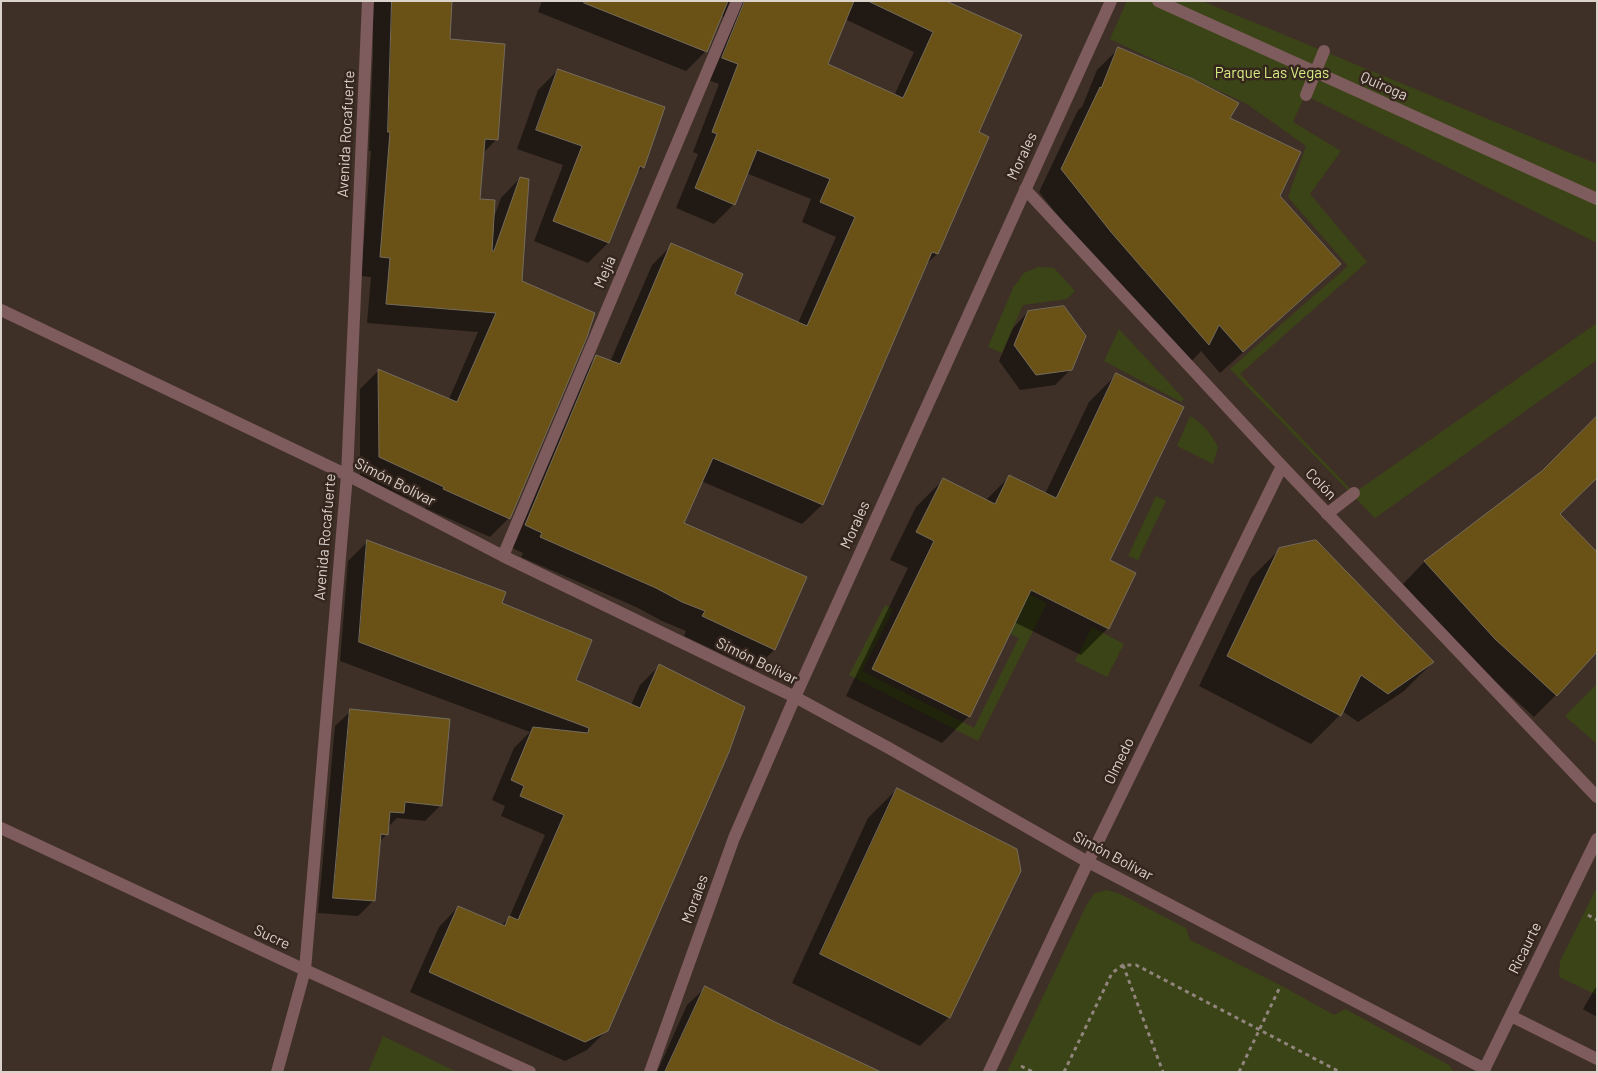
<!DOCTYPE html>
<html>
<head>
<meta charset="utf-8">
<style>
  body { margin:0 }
  #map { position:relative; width:1598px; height:1073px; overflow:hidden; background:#3f3027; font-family:Barlow,sans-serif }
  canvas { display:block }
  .frame { position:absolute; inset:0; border:2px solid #dcd2cc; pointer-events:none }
</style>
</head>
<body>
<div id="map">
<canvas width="1598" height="1073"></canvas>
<div class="frame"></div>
</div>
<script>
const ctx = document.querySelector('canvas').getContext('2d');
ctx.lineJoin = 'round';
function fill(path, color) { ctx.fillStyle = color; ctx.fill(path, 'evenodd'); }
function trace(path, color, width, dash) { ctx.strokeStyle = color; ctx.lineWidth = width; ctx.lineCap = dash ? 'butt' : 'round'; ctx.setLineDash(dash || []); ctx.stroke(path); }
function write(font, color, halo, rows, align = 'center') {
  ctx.font = font + ' Barlow,sans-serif'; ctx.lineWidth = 5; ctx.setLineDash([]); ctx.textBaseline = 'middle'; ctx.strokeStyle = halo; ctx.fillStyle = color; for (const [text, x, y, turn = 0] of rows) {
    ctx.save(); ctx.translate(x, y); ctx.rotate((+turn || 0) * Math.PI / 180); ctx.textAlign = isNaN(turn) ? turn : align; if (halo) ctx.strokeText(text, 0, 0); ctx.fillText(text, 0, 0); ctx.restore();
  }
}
fill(new Path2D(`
  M 1127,1 L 1202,1 L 1597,164 L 1597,243 L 1305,95 L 1293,122 L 1341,151 L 1310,194 L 1367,262 L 1240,374 L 1354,493 L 1597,323 L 1597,360 L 1375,518 L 1230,369 L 1348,266 L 1288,197 L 1306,146 L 1247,104 L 1110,39 Z
  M 1039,267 L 1054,268 L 1075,291 L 1067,299 L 1023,305 L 1002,353 L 988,347 L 1013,288 L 1024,273 Z
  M 1119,329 L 1184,399 L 1181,402 L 1104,361 Z
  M 1190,416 C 1205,425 1210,433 1218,447 L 1213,464 L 1177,446 Z
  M 1156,496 L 1166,501 L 1138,560 L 1128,556 Z
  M 990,575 L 1047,603 L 978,741 L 849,675 L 885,605 L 893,609 L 862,671 L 974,728 L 1019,638 L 971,613 Z
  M 1092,627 L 1124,644 L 1107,677 L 1075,661 Z
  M 1597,684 L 1597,744 L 1565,716 Z
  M 1597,887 L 1597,995 L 1559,977 L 1560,961 Z
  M 1107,890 L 1120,894 L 1186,928 L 1190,940 L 1280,985 L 1334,1015 L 1345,1009 L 1449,1065 L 1454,1072 L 1007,1072 L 1087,904 L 1095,893 Z
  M 383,1036 L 457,1072 L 368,1072 Z`), '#3b4416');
fill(new Path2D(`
  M 373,1 L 451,1 L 449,41 L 497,139 L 482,154 L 478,200 L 493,220 L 501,198 L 520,178 L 520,282 L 509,518 L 490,537 L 425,508 L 426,507 L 360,476 L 360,389 L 379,370 L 449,399 L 478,332 L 367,323 L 371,277 L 361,276 L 371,151 L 369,151 L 373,55 Z
  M 542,1 L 943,1 L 977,133 L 987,138 L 937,254 L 924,266 L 822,505 L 802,524 L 701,481 L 682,524 L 774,650 L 755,669 L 684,636 L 686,631 L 662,621 L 636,607 L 521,557 L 523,553 L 506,545 L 577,377 L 597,357 L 610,362 L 652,265 L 672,245 L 733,295 L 798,323 L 836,237 L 802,222 L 811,199 L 746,173 L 734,204 L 714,224 L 676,208 L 698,154 L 693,152 L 719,84 L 703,78 L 726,20 L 721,14 L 706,51 L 686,71 L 538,12 ZM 845,19 L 914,52 L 894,96 L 826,65 Z
  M 1119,48 L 1228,118 L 1279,196 L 1339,264 L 1317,286 L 1220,373 L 1201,351 L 1187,366 L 1088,253 L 1039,192 L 1078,110 L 1082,107 L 1097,70 Z
  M 558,70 L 643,167 L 635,175 L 608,243 L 588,263 L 534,241 L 563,165 L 517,149 L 538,90 Z
  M 1028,312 L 1071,369 L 1055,385 L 1020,390 L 999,361 L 1013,328 Z
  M 1116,375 L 1108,560 L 1108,628 L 1081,655 L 1014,622 L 969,716 L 942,743 L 846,696 L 908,568 L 890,560 L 916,507 L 943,480 L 985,501 L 1010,476 L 1045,494 L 1089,402 Z
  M 1543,471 L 1558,514 L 1556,695 L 1534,717 L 1473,661 L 1403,584 L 1424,562 Z
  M 368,541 L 501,604 L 574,680 L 631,705 L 640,685 L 659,666 L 607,1030 L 587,1050 L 565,1061 L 410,992 L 439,927 L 458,907 L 501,926 L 509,918 L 545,835 L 501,816 L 505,806 L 492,800 L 514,748 L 530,732 L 340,661 L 348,561 Z
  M 1280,549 L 1433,662 L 1404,691 L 1358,722 L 1342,711 L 1340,715 L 1311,744 L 1199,686 L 1251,578 Z
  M 351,711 L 441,805 L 425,821 L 397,818 L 387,828 L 387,834 L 379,842 L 373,901 L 358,916 L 318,913 L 335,726 Z
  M 897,789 L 949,1017 L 920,1046 L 792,983 L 868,818 Z
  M 1597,985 L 1597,1017 L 1583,1009 Z
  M 705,988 L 774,1023 L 878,1072 L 657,1072 L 687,1005 Z`), '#0007');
const building = new Path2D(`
  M 392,1 L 452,1 L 450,39 L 505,44 L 498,140 L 485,139 L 480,199 L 495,200 L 492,251 L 494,251 L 520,177 L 529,179 L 522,281 L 595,313 L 587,337 L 510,519 L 443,489 L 444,487 L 379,457 L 378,369 L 457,402 L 496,313 L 386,304 L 390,258 L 380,257 L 390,132 L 388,132 Z
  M 585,1 L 728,1 L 707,52 L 584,3 Z
  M 745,1 L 854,1 L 828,64 L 903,98 L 933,32 L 868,1 L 946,1 L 1022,35 L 979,132 L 989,137 L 938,254 L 932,252 L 823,505 L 713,458 L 684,523 L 807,577 L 775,650 L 702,616 L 705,611 L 682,602 L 656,588 L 540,537 L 542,533 L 525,525 L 596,355 L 620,364 L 671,243 L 743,274 L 735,294 L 807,326 L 855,217 L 820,202 L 830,179 L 757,150 L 735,205 L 695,188 L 717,134 L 712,132 L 738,64 L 722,58 Z
  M 1118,47 L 1193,79 L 1239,103 L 1230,118 L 1301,152 L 1280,196 L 1341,264 L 1243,352 L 1219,325 L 1209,345 L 1111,232 L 1061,169 L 1100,87 L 1101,88 Z
  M 558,69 L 665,107 L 644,168 L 640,166 L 609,243 L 553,221 L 582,146 L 536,130 Z
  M 1064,306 L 1086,336 L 1072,370 L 1036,375 L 1014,345 L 1028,311 Z
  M 1116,373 L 1184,407 L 1110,560 L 1136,573 L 1109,629 L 1031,590 L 970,717 L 872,669 L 934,541 L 916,532 L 943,478 L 995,504 L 1009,475 L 1056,498 Z
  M 1597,416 L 1597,478 L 1560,514 L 1597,552 L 1597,652 L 1557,696 L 1495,639 L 1424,561 L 1542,471 Z
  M 367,540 L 506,592 L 502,603 L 592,640 L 576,680 L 640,708 L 659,664 L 745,707 L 729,752 L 608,1031 L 585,1042 L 429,972 L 458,906 L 505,926 L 509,916 L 518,920 L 564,815 L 520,796 L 524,786 L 511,780 L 533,727 L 588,733 L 589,728 L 359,642 Z
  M 1316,540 L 1434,662 L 1388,694 L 1361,675 L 1341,716 L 1227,656 L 1279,548 Z
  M 350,709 L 450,719 L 442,806 L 405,802 L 404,813 L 390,812 L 388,835 L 381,834 L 375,901 L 333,898 Z
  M 897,788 L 1017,849 L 1021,871 L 950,1018 L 820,954 Z
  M 705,986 L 775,1022 L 881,1072 L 665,1072 Z`);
fill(building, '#6a5115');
trace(building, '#746c5c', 1);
trace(new Path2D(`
  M 1588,915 L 1597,920
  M 1123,965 L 1163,1072
  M 1021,1066 L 1033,1072
  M 1064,1072 L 1112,973 L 1123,965 L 1136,965 L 1340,1072
  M 1239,1072 L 1279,989`), '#91857d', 3, [4, 4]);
trace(new Path2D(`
  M 1306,95 L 1324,51
  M 1327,514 L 1354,493`), '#7e5b5c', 12);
trace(new Path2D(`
  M 1158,1 L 1597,199
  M 1025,189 L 1282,466 L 1597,797
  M 1,310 L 347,475 L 503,556 L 795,697 L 887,747 L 1088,862 L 1485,1069
  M 503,556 L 737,1
  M 1,828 L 305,970 L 530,1072
  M 1511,1016 L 1597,1059
  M 650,1072 L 734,838 L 795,697 L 1111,1
  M 989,1072 L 1088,862 L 1282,466
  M 1483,1072 L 1597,839`), '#7e5b5c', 12);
trace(new Path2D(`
  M 277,1072 L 305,970 L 311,899 L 347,475 L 368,1`), '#7e5b5c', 12);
write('15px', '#d7ed84', '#35261e', [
  ["Parque Las Vegas",1272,73]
]);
write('15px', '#dcd2cc', '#35261e', [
  ["Quiroga",1384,86,24],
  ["Avenida Rocafuerte",346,134,-87],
  ["Morales",1022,156,-65],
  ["Mejía",605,272,-67],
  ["Simón Bolívar",395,482,27],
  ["Colón",1321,484,46],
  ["Morales",855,525,-66],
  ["Avenida Rocafuerte",325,537,-85],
  ["Simón Bolívar",757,661,26],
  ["Olmedo",1119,761,-64],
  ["Simón Bolívar",1113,856,28],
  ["Morales",695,899,-70],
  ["Sucre",272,937,25],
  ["Ricaurte",1525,948,-64]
]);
</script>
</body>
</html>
